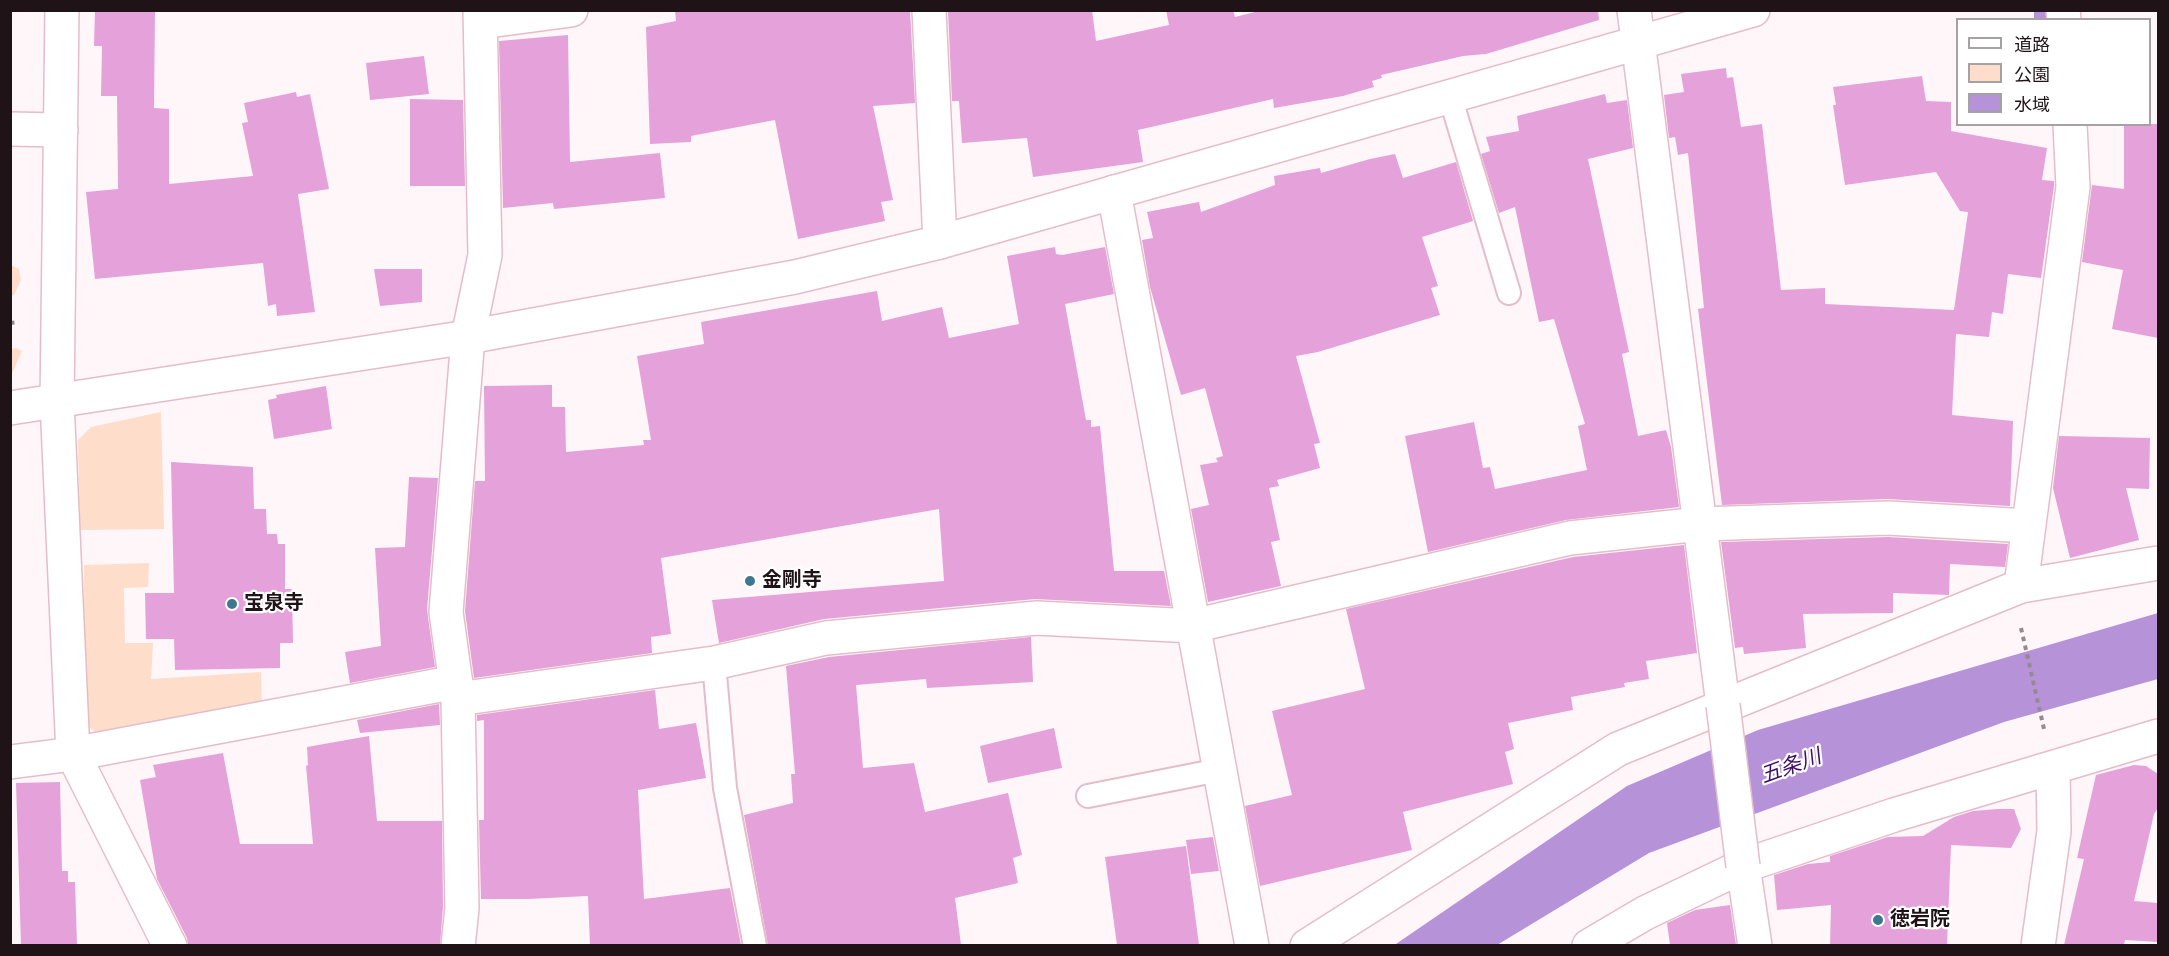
<!DOCTYPE html>
<html>
<head>
<meta charset="utf-8">
<style>
  body { margin:0 }
  #map { position:relative; width:2169px; height:956px; overflow:hidden; background:#fff6f9; font-family:"Archivo Narrow","Noto Sans JP",sans-serif }
  canvas { display:block }
  .frame { position:absolute; inset:0; border:12px solid #201317; pointer-events:none }
  .legend { position:absolute; left:1956px; top:18px; width:195px; height:108px; box-sizing:border-box; background:#fff; border:2px solid #a6a1a2; margin:0; padding:8px 10px; list-style:none; font-size:18px; color:#201317 }
  .legend li { display:flex; align-items:center; gap:12px; height:30px }
  .legend b { width:30px; border:2px solid #a6a1a2 }
</style>
</head>
<body>
<div id="map">
<canvas width="2169" height="956"></canvas>
<div class="frame"></div>
<ul class="legend">
<li><b style="height:8px;background:#fff"></b>道路</li>
<li><b style="height:16px;background:#feddcb"></b>公園</li>
<li><b style="height:16px;background:#b692d9"></b>水域</li>
</ul>
</div>
<script>
const ctx = document.querySelector('canvas').getContext('2d');
ctx.lineJoin = 'round';
function fill(path, color) { ctx.fillStyle = color; ctx.fill(path, 'evenodd'); }
function trace(path, color, width, dash) { ctx.strokeStyle = color; ctx.lineWidth = width; ctx.lineCap = dash ? 'butt' : 'round'; ctx.setLineDash(dash || []); ctx.stroke(path); }
function write(font, color, halo, rows, align = 'center') {
  ctx.font = font + ' "Archivo Narrow","Noto Sans JP",sans-serif'; ctx.lineWidth = 4.5; ctx.setLineDash([]); ctx.textBaseline = 'middle'; ctx.strokeStyle = halo; ctx.fillStyle = color; for (const [text, x, y, turn = 0] of rows) {
    ctx.save(); ctx.translate(x, y); ctx.rotate((+turn || 0) * Math.PI / 180); ctx.textAlign = isNaN(turn) ? turn : align; if (halo) ctx.strokeText(text, 0, 0); ctx.fillText(text, 0, 0); ctx.restore();
  }
}
fill(new Path2D(`
  M 11,265 L 19,269 L 21,280 L 14,295 L 11,296 Z
  M 16,348 L 22,351 L 11,376 L 11,349 Z
  M 161,412 L 164,529 L 80,530 L 78,440 L 91,427 Z
  M 149,563 L 148,587 L 124,588 L 125,643 L 153,643 L 151,679 L 261,672 L 262,705 L 98,734 L 85,724 L 84,565 Z`), '#feddcb');
fill(new Path2D(`
  M 2158,613 L 2158,679 L 2004,722 L 1649,853 L 1497,945 L 1393,946 L 1627,786 L 1758,730 Z`), '#b692d9');
trace(new Path2D(`
  M 2041,10 L 2041,20`), '#b692d9', 14);
fill(new Path2D(`
  M 95,10 L 155,10 L 154,108 L 169,109 L 169,184 L 253,176 L 242,123 L 248,122 L 244,103 L 296,92 L 297,97 L 310,94 L 329,189 L 298,194 L 315,312 L 277,316 L 276,304 L 268,306 L 263,263 L 95,279 L 86,192 L 118,189 L 117,96 L 101,96 L 102,46 L 94,46 Z
  M 675,10 L 910,10 L 915,103 L 873,106 L 893,200 L 881,202 L 885,221 L 798,239 L 775,120 L 691,136 L 691,142 L 650,144 L 646,27 L 676,21 Z
  M 948,10 L 1092,10 L 1096,41 L 1169,25 L 1166,10 L 1233,10 L 1235,17 L 1263,10 L 1598,10 L 1599,20 L 1486,54 L 1463,56 L 1381,75 L 1382,78 L 1372,81 L 1374,87 L 1343,96 L 1274,108 L 1273,99 L 1138,130 L 1143,162 L 1033,177 L 1027,138 L 962,143 L 959,101 L 952,101 Z
  M 568,35 L 570,162 L 660,153 L 665,198 L 554,209 L 553,203 L 503,208 L 499,41 Z
  M 424,56 L 429,94 L 370,100 L 366,63 Z
  M 1726,68 L 1727,78 L 1733,77 L 1741,127 L 1762,124 L 1781,290 L 1825,288 L 1825,304 L 1954,310 L 1968,212 L 1960,211 L 1936,172 L 1845,185 L 1833,105 L 1836,105 L 1833,87 L 1922,76 L 1926,101 L 1951,102 L 1951,131 L 2047,148 L 2042,180 L 2054,181 L 2054,186 L 2041,278 L 2008,274 L 2003,314 L 1992,312 L 1989,337 L 1956,334 L 1952,415 L 2013,421 L 2010,506 L 1887,499 L 1722,505 L 1698,309 L 1704,308 L 1688,153 L 1678,155 L 1675,137 L 1669,138 L 1664,95 L 1684,92 L 1681,74 Z
  M 1605,94 L 1607,103 L 1627,100 L 1633,148 L 1588,159 L 1629,352 L 1622,354 L 1638,436 L 1666,430 L 1671,447 L 1679,507 L 1566,520 L 1428,552 L 1405,436 L 1474,422 L 1483,468 L 1490,467 L 1495,489 L 1587,470 L 1578,426 L 1585,424 L 1554,319 L 1539,322 L 1515,207 L 1499,213 L 1481,154 L 1490,151 L 1486,137 L 1519,131 L 1517,116 Z
  M 410,99 L 463,100 L 465,186 L 410,186 Z
  M 2124,124 L 2158,124 L 2158,338 L 2112,329 L 2123,270 L 2082,262 L 2092,185 L 2124,189 Z
  M 1395,154 L 1403,178 L 1456,162 L 1473,221 L 1422,237 L 1438,286 L 1431,288 L 1440,315 L 1318,352 L 1296,356 L 1320,443 L 1314,444 L 1320,468 L 1277,480 L 1279,486 L 1269,488 L 1280,540 L 1271,542 L 1281,586 L 1208,602 L 1191,509 L 1209,505 L 1200,465 L 1218,462 L 1216,458 L 1223,456 L 1205,388 L 1181,395 L 1150,287 L 1142,240 L 1153,238 L 1147,212 L 1199,202 L 1201,212 L 1275,185 L 1274,176 L 1320,168 L 1321,173 L 1370,159 Z
  M 1055,247 L 1056,254 L 1062,255 L 1105,247 L 1114,294 L 1065,304 L 1086,420 L 1091,420 L 1091,427 L 1100,426 L 1114,571 L 1164,571 L 1171,606 L 1035,599 L 824,619 L 719,643 L 712,600 L 944,581 L 939,509 L 661,558 L 671,634 L 651,637 L 652,653 L 474,678 L 465,611 L 475,481 L 485,481 L 484,386 L 552,385 L 552,407 L 565,407 L 566,452 L 644,445 L 643,440 L 651,440 L 637,356 L 704,344 L 701,322 L 877,291 L 882,321 L 942,307 L 949,338 L 1019,324 L 1007,256 Z
  M 374,269 L 422,269 L 422,302 L 380,306 Z
  M 326,386 L 332,429 L 274,439 L 268,400 L 277,398 L 276,395 Z
  M 2059,436 L 2150,438 L 2149,489 L 2126,488 L 2139,540 L 2070,558 L 2053,488 Z
  M 171,462 L 253,467 L 254,509 L 266,509 L 267,534 L 277,534 L 278,544 L 285,544 L 285,589 L 292,589 L 293,643 L 280,643 L 280,668 L 175,670 L 174,639 L 146,639 L 145,593 L 174,593 Z
  M 409,477 L 438,478 L 427,610 L 435,667 L 350,683 L 345,652 L 381,646 L 375,548 L 405,547 Z
  M 1888,537 L 2008,544 L 2005,567 L 1950,564 L 1949,595 L 1893,593 L 1893,613 L 1803,614 L 1806,648 L 1744,654 L 1743,647 L 1735,648 L 1721,542 Z
  M 1684,545 L 1697,653 L 1646,661 L 1649,679 L 1624,683 L 1625,687 L 1571,697 L 1573,710 L 1508,723 L 1514,749 L 1505,752 L 1513,784 L 1403,812 L 1412,850 L 1260,886 L 1245,806 L 1292,795 L 1272,711 L 1365,689 L 1346,609 L 1573,557 Z
  M 1031,637 L 1033,682 L 927,688 L 926,679 L 856,685 L 863,768 L 914,763 L 925,812 L 1008,793 L 1022,855 L 1013,858 L 1018,883 L 955,898 L 961,945 L 768,945 L 744,815 L 793,803 L 791,774 L 795,774 L 786,666 L 829,657 Z
  M 655,690 L 659,729 L 696,723 L 706,778 L 638,790 L 644,899 L 730,888 L 741,945 L 590,945 L 588,896 L 528,899 L 481,899 L 479,820 L 484,820 L 484,720 L 477,721 L 477,715 Z
  M 439,704 L 440,725 L 360,733 L 357,720 Z
  M 1054,728 L 1062,768 L 988,783 L 980,746 Z
  M 369,736 L 377,821 L 442,821 L 443,907 L 440,945 L 188,945 L 187,938 L 157,879 L 140,780 L 156,777 L 153,765 L 223,753 L 240,844 L 313,844 L 306,766 L 308,765 L 307,747 Z
  M 2134,765 L 2146,766 L 2158,774 L 2158,808 L 2154,814 L 2134,901 L 2158,903 L 2158,942 L 2125,940 L 2124,945 L 2064,945 L 2084,859 L 2077,858 L 2096,775 Z
  M 60,782 L 62,871 L 68,871 L 68,882 L 75,882 L 77,945 L 21,945 L 16,783 Z
  M 1998,809 L 2014,809 L 2021,829 L 2011,848 L 1951,845 L 1947,945 L 1830,945 L 1831,905 L 1777,910 L 1774,875 L 1808,864 L 1830,862 L 1830,856 L 1888,837 L 1923,836 L 1954,817 L 1973,811 Z
  M 1213,837 L 1219,871 L 1191,874 L 1186,840 Z
  M 1186,846 L 1199,945 L 1117,945 L 1105,857 Z
  M 1730,905 L 1736,945 L 1670,945 L 1667,923 L 1695,910 Z`), '#e5a1d9');
const service = new Path2D(`
  M 1450,96 L 1509,293
  M 714,663 L 725,788 L 755,946
  M 1088,796 L 1219,770`);
const minor = new Path2D(`
  M 929,10 L 940,242
  M 1634,10 L 1723,705
  M 2063,10 L 2064,20
  M 481,22 L 571,10
  M 10,129 L 61,130
  M 1114,192 L 1252,946
  M 57,401 L 73,754 L 170,946
  M 2021,586 L 2073,187 L 2070,124
  M 458,699 L 714,663 L 826,638 L 1037,618 L 1193,626 L 1570,538 L 1700,524 L 1888,518 L 2029,526
  M 10,762 L 73,754 L 456,682
  M 1743,866 L 1755,946
  M 458,946 L 462,908 L 458,699 L 446,612 L 468,337 L 485,255 L 480,10
  M 1307,946 L 1618,749 L 2021,586 L 2158,563
  M 1589,946 L 1645,913 L 1743,866 L 1894,815 L 2158,736
  M 2038,946 L 2054,831 L 2053,768`);
const tertiary = new Path2D(`
  M 57,401 L 62,10
  M 10,408 L 468,337 L 795,277 L 940,242 L 1753,10`);
trace(service, '#e5bdc8', 26);
trace(minor, '#e5bdc8', 36);
trace(tertiary, '#e5bdc8', 36);
trace(new Path2D(`
  M 10,323 L 19,322
  M 2021,628 L 2044,729`), '#958a8e', 4, [4.5, 4.5]);
trace(service, '#fff', 22);
trace(minor, '#fff', 33);
trace(tertiary, '#fff', 33);
const minorBridge = new Path2D(`
  M 1723,705 L 1743,866`);
trace(minorBridge, '#e5bdc8', 36, []);
trace(minorBridge, '#fff', 33);
for (const [x, y, r, color] of [
  [750,581,6,"#3d7790"],
  [232,604,6,"#3d7790"],
  [1878,920,6,"#3d7790"]
]) { const dot = new Path2D(); dot.arc(x, y, r, 0, 2 * Math.PI); ctx.fillStyle = color; ctx.fill(dot); trace(dot, '#fff', 2); }
write('bold 20px', '#201317', '#fff', [
  ["金剛寺",762,581],
  ["宝泉寺",244,604],
  ["徳岩院",1890,920]
], 'left');
write('italic 21px', '#410e63', '#fff', [
  ["五条川",1791,767,-20]
]);
</script>
</body>
</html>
